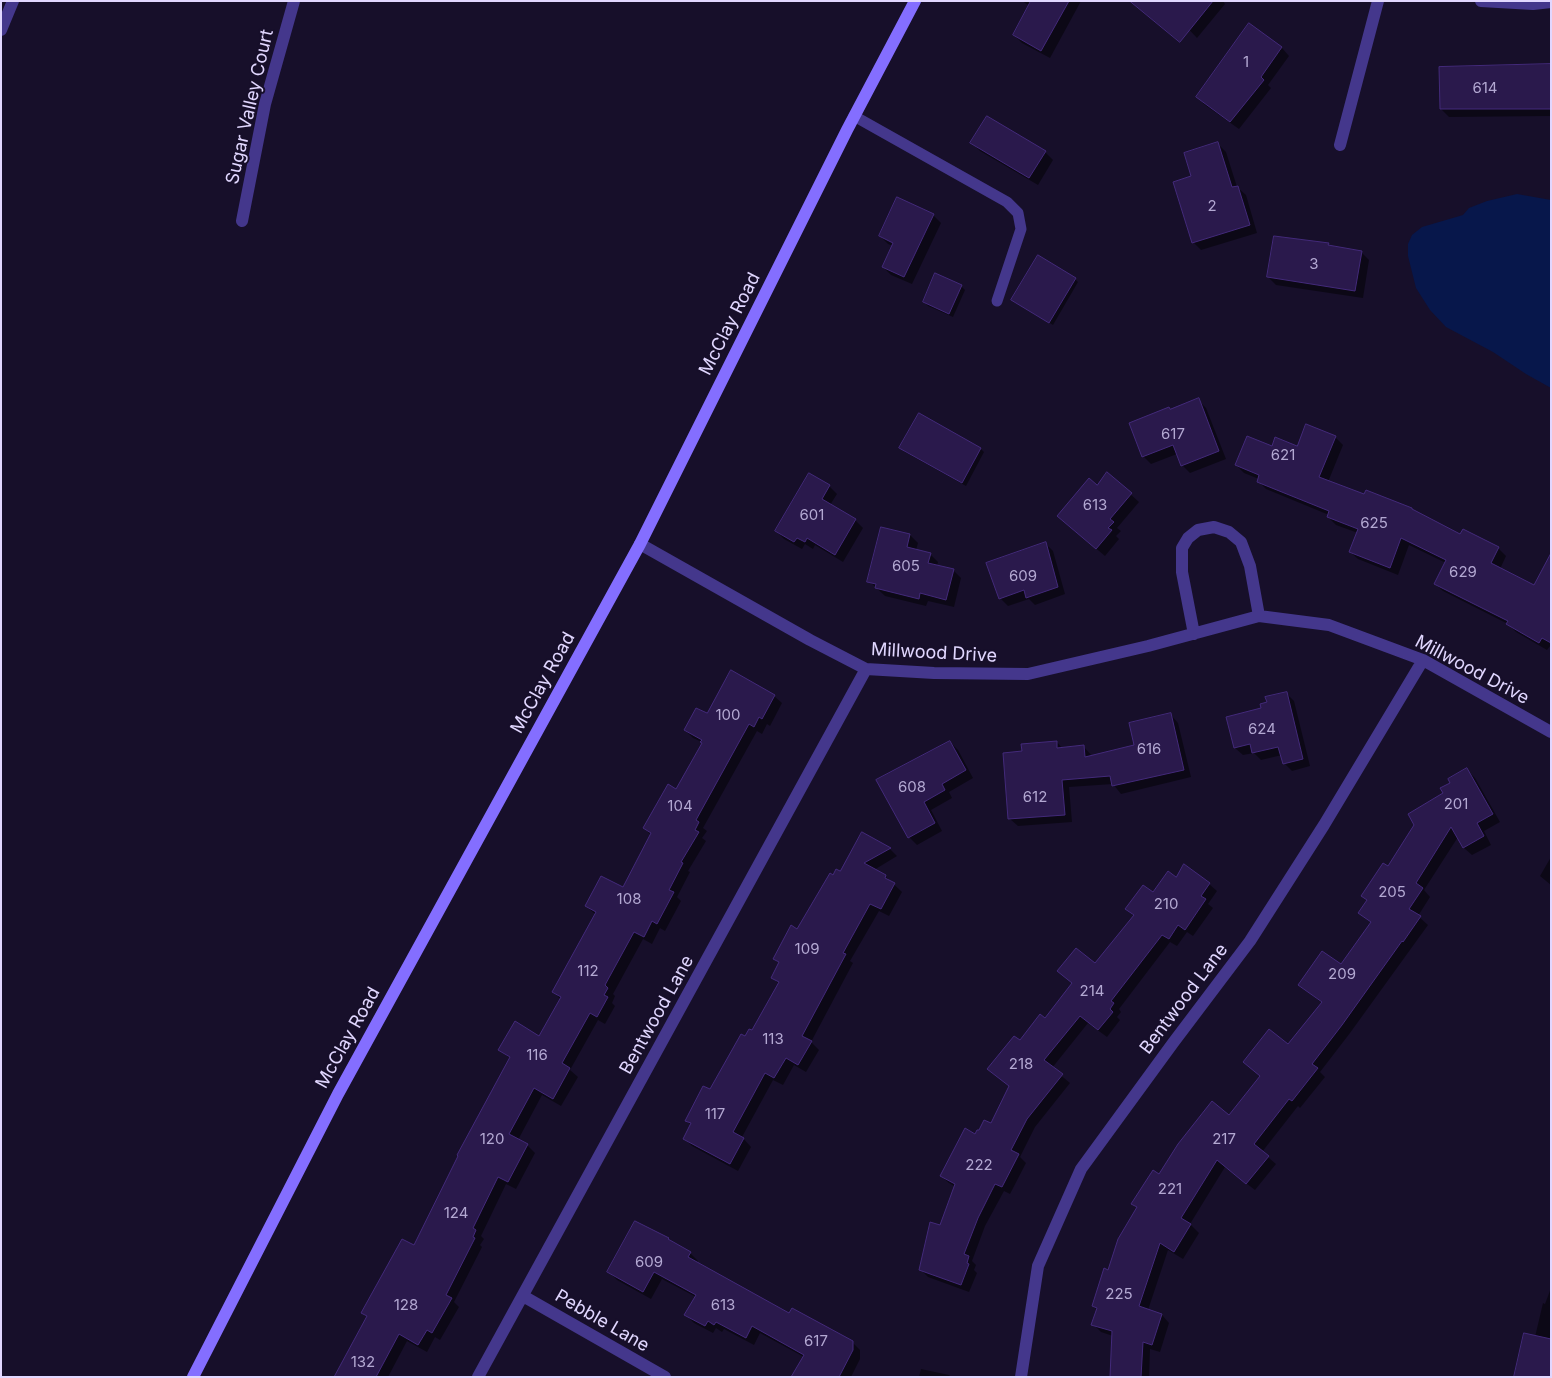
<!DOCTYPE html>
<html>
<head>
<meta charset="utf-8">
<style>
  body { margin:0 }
  #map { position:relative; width:1552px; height:1378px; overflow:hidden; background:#170f2a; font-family:Inter,sans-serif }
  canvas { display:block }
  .frame { position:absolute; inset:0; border:2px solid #e1d7ff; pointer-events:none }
</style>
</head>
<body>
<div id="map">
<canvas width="1552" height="1378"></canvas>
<div class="frame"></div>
</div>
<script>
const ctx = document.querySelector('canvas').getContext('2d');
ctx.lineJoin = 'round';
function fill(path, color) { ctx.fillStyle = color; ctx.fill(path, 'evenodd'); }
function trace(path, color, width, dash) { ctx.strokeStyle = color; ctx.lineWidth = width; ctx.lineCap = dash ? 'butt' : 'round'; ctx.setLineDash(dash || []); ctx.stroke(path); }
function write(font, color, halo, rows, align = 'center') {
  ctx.font = font + ' Inter,sans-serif'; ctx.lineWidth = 4; ctx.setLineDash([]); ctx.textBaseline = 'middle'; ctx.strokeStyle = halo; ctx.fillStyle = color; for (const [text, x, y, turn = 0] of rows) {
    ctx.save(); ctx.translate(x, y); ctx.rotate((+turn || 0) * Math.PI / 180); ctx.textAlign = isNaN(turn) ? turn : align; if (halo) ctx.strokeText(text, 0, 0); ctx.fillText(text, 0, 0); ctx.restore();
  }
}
fill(new Path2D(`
  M 1517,194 L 1551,200 L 1551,388 L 1526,374 L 1493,352 L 1446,327 L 1430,310 L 1416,288 L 1408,256 L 1408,244 L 1412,235 L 1422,227 L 1463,215 L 1469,208 L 1487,201 Z`), '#07174b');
fill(new Path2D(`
  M 1022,1 L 1081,1 L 1050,58 L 1022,43 L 1014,35 L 1030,6 Z
  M 1162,1 L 1223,1 L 1225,4 L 1197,38 Z
  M 1249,25 L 1282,48 L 1289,56 L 1268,85 L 1271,88 L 1239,129 L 1205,105 L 1197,97 Z
  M 1551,65 L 1551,116 L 1449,117 L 1441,109 Z
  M 972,143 L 1045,152 L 1053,160 L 1038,185 L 980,151 Z
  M 1218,144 L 1226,152 L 1237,187 L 1246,195 L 1257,233 L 1201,250 L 1193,242 L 1192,177 Z
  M 933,215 L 941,223 L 912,284 L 891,275 L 883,267 L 893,246 L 888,244 L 880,236 Z
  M 1328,244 L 1331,247 L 1361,252 L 1369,260 L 1363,298 L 1276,285 L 1268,277 Z
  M 1075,279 L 1078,282 L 1053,325 L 1013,300 Z
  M 961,286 L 965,290 L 953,317 L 928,306 L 924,302 Z
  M 1198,400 L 1206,408 L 1226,459 L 1190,473 L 1182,465 L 1177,454 L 1151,464 L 1143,456 L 1171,410 Z
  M 1335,437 L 1343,445 L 1328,482 L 1415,512 L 1461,535 L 1463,531 L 1498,548 L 1506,556 L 1500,569 L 1534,587 L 1551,582 L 1551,645 L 1547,650 L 1516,632 L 1508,624 L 1443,591 L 1435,584 L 1446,563 L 1409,545 L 1398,575 L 1358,559 L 1350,552 L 1358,533 L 1336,525 L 1328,517 L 1329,515 L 1266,489 L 1258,481 L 1259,479 L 1244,473 L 1236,465 L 1272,447 L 1298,447 Z
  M 901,448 L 981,449 L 984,452 L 966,486 L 905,452 Z
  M 1108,474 L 1139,502 L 1117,528 L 1121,531 L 1116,536 L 1119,539 L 1105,556 L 1067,524 Z
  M 829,486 L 837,494 L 830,505 L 855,520 L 863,528 L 843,562 L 815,545 L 813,549 L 805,544 L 802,549 L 784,539 L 776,531 Z
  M 910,535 L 918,543 L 916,550 L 930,554 L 938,562 L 937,566 L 953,570 L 961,578 L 954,607 L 928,601 L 926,606 L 885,596 L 869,581 Z
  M 1045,543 L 1053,551 L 1065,594 L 1035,605 L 1029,599 L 1008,606 L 1000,598 Z
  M 1286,693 L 1294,701 L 1310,766 L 1292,771 L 1284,763 L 1282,755 L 1261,760 L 1254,753 L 1243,755 L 1235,748 L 1263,709 Z
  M 774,696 L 782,703 L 770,726 L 767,724 L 762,734 L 757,731 L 703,828 L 707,831 L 702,838 L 706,841 L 688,871 L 690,872 L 677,897 L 681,901 L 665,931 L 660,928 L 652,944 L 643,939 L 613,994 L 615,996 L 612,1003 L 615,1006 L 605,1024 L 598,1020 L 570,1070 L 578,1077 L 561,1106 L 542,1095 L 518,1140 L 527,1145 L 535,1153 L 516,1189 L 506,1184 L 481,1236 L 484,1239 L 480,1245 L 482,1247 L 454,1302 L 459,1307 L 440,1340 L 435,1337 L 427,1352 L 407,1341 L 388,1377 L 336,1377 L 368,1317 L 363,1313 L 415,1247 L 511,1059 L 500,1050 L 539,1037 L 561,1000 L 554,992 L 596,915 L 586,906 L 623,888 L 651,835 L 644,828 L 676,791 L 704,743 L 693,738 L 685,730 L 707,715 Z
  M 1171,715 L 1178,723 L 1191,777 L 1121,794 L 1113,784 L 1069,787 L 1072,822 L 1018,826 L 1010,819 L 1023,752 L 1057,742 L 1063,749 L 1084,747 L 1092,756 L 1136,746 Z
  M 950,742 L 958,750 L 973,778 L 949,792 L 952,798 L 931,810 L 942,831 L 917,845 L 909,837 L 877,781 Z
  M 1467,770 L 1475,778 L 1500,822 L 1484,831 L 1491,845 L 1472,855 L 1464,848 L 1458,837 L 1424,890 L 1430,897 L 1418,916 L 1428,925 L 1350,1033 L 1320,1072 L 1325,1077 L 1300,1108 L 1298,1106 L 1262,1152 L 1276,1164 L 1255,1190 L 1225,1167 L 1190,1224 L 1199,1233 L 1183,1259 L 1168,1250 L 1148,1310 L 1162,1315 L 1169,1323 L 1160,1352 L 1150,1349 L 1149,1377 L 1111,1377 L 1113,1336 L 1101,1332 L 1093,1324 L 1097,1310 L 1093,1306 L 1138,1209 L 1133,1204 L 1160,1176 L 1229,1116 L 1261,1076 L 1245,1062 L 1288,1046 L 1322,1003 L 1299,985 L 1341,966 L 1372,923 L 1360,913 L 1368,901 L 1363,896 L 1388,868 L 1452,783 Z
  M 862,833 L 890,849 L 897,856 L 874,870 L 885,876 L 902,892 L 889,916 L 879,911 L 850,961 L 853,963 L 811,1042 L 819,1050 L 806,1072 L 794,1065 L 783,1085 L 773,1080 L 742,1137 L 751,1147 L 738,1171 L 692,1146 L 684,1138 L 691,1125 L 686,1120 L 710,1091 L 745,1038 L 752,1032 L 779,984 L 772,977 L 780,964 L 774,958 L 798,930 L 833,877 L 840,873 Z
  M 1551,857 L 1551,885 L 1540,876 Z
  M 1176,879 L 1209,884 L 1217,891 L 1208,904 L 1213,908 L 1193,936 L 1187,932 L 1177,946 L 1170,942 L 1119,1009 L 1121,1012 L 1117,1017 L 1120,1020 L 1107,1037 L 1088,1023 L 1052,1068 L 1070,1083 L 1035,1127 L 1020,1157 L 1026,1163 L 1010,1194 L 1004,1191 L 985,1226 L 972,1261 L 976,1265 L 974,1270 L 977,1273 L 969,1292 L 928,1277 L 920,1269 L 941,1227 L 956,1187 L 949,1183 L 941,1176 L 975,1135 L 992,1125 L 1010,1087 L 989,1069 L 1045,1020 L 1095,965 L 1134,916 L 1127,909 Z
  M 636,1223 L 668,1239 L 690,1253 L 698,1261 L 697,1264 L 790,1315 L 852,1342 L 860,1350 L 860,1359 L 851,1377 L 795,1377 L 804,1357 L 760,1333 L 754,1345 L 724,1329 L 722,1332 L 716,1328 L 713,1333 L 694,1323 L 686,1315 L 696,1297 L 662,1279 L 651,1299 L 617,1280 L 609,1272 Z
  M 1551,1288 L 1551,1377 L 1535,1337 L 1543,1303 L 1545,1304 Z
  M 921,1369 L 949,1375 L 951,1377 L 919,1377 Z`), '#0007');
const building = new Path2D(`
  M 1031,1 L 1069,1 L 1041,51 L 1013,35 Z
  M 1130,1 L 1213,1 L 1180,42 Z
  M 1249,23 L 1282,47 L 1261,77 L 1264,80 L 1230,122 L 1196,97 Z
  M 1551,64 L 1551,109 L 1440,109 L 1439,67 Z
  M 987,116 L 1046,151 L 1029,178 L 970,143 Z
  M 1218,142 L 1232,187 L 1238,186 L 1250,225 L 1192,243 L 1173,182 L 1191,176 L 1184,153 Z
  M 897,197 L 934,214 L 904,277 L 882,267 L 893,243 L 879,236 Z
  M 1274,236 L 1329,243 L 1328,245 L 1362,251 L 1355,291 L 1267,277 Z
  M 1038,255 L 1076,278 L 1049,323 L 1011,300 Z
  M 935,273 L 962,285 L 949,314 L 923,302 Z
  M 1199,398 L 1219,451 L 1181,466 L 1173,445 L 1142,457 L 1129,423 L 1169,407 L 1170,409 Z
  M 919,413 L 981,448 L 962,483 L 899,448 Z
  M 1306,424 L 1336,436 L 1319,477 L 1364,494 L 1366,490 L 1412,508 L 1412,509 L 1460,534 L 1463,529 L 1499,547 L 1491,563 L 1534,585 L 1551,553 L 1551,643 L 1542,638 L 1539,643 L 1506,624 L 1508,621 L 1434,584 L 1446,560 L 1401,538 L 1390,568 L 1349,552 L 1358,529 L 1327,517 L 1329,511 L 1257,482 L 1259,475 L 1235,465 L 1247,436 L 1272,446 L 1275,437 L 1297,446 Z
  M 1107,472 L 1132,493 L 1110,519 L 1114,522 L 1108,528 L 1112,530 L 1096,549 L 1057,516 L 1089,478 L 1097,485 Z
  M 809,473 L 830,485 L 822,499 L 856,519 L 835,555 L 807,538 L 805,542 L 797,538 L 794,542 L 775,531 Z
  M 881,527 L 910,534 L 907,547 L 931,553 L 928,563 L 954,569 L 946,600 L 920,593 L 919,599 L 875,588 L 876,584 L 867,582 Z
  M 1046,542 L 1058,587 L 1026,598 L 1024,590 L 999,599 L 986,563 Z
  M 731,670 L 775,695 L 762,719 L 759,717 L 754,727 L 749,724 L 696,820 L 699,822 L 695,830 L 699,832 L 681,862 L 683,863 L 669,890 L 674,892 L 657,924 L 652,921 L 644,937 L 634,932 L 605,985 L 608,988 L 604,995 L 608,997 L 597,1017 L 590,1013 L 562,1063 L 570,1068 L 553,1099 L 534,1088 L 509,1134 L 528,1144 L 508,1182 L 498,1177 L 473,1228 L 476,1230 L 473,1237 L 475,1238 L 446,1295 L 452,1298 L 432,1333 L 427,1330 L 418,1345 L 399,1334 L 376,1377 L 334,1377 L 367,1316 L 361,1313 L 402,1239 L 414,1245 L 458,1156 L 457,1155 L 510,1057 L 498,1050 L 515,1021 L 539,1036 L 561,997 L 552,992 L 596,912 L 585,906 L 601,876 L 623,887 L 651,833 L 643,828 L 668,784 L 676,789 L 702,743 L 700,742 L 702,740 L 684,730 L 696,708 L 707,713 Z
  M 1287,692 L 1303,759 L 1283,764 L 1278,747 L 1252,753 L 1250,744 L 1234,748 L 1226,717 L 1261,708 L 1260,704 L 1267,702 L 1265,697 Z
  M 1171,713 L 1184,770 L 1112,786 L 1110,776 L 1062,780 L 1065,815 L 1008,819 L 1003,753 L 1022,751 L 1021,744 L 1057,741 L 1057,748 L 1084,745 L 1085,757 L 1134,745 L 1129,723 Z
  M 950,741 L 966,770 L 942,784 L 945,790 L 924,802 L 935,823 L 908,838 L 876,780 Z
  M 1467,768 L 1493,814 L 1477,823 L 1484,836 L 1463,848 L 1451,827 L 1416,883 L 1423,888 L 1409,909 L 1421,916 L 1403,942 L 1402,941 L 1342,1025 L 1312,1064 L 1318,1068 L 1292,1101 L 1289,1099 L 1254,1144 L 1269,1156 L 1246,1184 L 1217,1160 L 1181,1218 L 1191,1224 L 1174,1252 L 1160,1243 L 1139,1306 L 1162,1314 L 1152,1345 L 1143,1342 L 1141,1377 L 1110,1377 L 1112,1331 L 1091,1325 L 1097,1308 L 1092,1306 L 1104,1268 L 1108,1270 L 1118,1239 L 1137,1207 L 1131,1204 L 1153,1170 L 1159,1174 L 1178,1144 L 1212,1101 L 1229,1115 L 1260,1076 L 1243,1062 L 1269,1029 L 1288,1044 L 1322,1002 L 1298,985 L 1322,951 L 1341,964 L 1371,922 L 1358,913 L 1367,900 L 1361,896 L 1383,863 L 1388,866 L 1414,825 L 1408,814 L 1443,793 L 1440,788 L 1450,783 L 1448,779 Z
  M 862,832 L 891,848 L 864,863 L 886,875 L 885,878 L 895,883 L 881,909 L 870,904 L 843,953 L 846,954 L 802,1036 L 812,1041 L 798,1065 L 786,1058 L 774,1078 L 765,1073 L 733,1132 L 744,1138 L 730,1164 L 683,1139 L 691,1123 L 685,1121 L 703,1086 L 710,1089 L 741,1034 L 745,1036 L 749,1029 L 752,1030 L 779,982 L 771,978 L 779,962 L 773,959 L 791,925 L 797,929 L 830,873 L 833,875 L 836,869 L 840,871 Z
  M 1184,864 L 1210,883 L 1201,896 L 1206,899 L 1185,930 L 1178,925 L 1169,939 L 1162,935 L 1111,1001 L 1114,1003 L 1110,1009 L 1113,1012 L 1098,1030 L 1080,1016 L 1044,1060 L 1063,1074 L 1027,1119 L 1011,1150 L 1019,1154 L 1002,1187 L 995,1184 L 978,1218 L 964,1254 L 969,1256 L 967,1263 L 969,1264 L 961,1285 L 919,1270 L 930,1222 L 940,1225 L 955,1184 L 940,1176 L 965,1128 L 975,1134 L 977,1130 L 979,1130 L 984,1120 L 991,1123 L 1009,1086 L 987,1069 L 1014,1036 L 1020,1040 L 1040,1014 L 1045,1018 L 1072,983 L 1057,971 L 1076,948 L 1095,963 L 1134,915 L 1125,909 L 1143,885 L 1153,892 L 1168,871 L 1176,877 Z
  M 635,1221 L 669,1238 L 668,1239 L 691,1252 L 688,1257 L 789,1313 L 792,1308 L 853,1341 L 853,1350 L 839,1377 L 791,1377 L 804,1355 L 752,1326 L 746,1338 L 716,1322 L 714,1325 L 708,1321 L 705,1326 L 684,1315 L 696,1295 L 654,1272 L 643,1292 L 607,1272 Z
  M 1524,1333 L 1551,1339 L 1551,1377 L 1514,1377 Z`);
fill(building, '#2a194c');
trace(building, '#432a7a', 1);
trace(new Path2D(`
  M 854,116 L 1007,202 L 1018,213 L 1021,229 L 997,301`), '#44378c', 11);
trace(new Path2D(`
  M 1481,1 L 1533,4 L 1551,2
  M 1,30 L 13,1
  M 1340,145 L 1378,1
  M 242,221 L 265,104 L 294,1
  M 640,544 L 810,640 L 866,669 L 934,673 L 1028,674 L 1148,646 L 1259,616 L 1329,625 L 1423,660 L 1551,732
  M 1194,634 L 1182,572 L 1182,548 L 1188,538 L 1198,530 L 1214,527 L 1229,532 L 1241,542 L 1250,566 L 1259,616
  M 523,1296 L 665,1377
  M 478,1377 L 866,669
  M 1021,1377 L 1038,1266 L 1081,1169 L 1173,1043 L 1250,941 L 1324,825 L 1423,660`), '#44378c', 12);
trace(new Path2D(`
  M 193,1377 L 338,1094 L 640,544 L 847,130 L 915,1`), '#846eff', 12);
write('15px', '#b3a8d2', null, [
  ["1",1246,62],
  ["614",1485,88],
  ["2",1212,206],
  ["3",1314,264],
  ["617",1173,434],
  ["621",1283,455],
  ["613",1095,505],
  ["601",812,515],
  ["625",1374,523],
  ["605",906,566],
  ["629",1463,572],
  ["609",1023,576],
  ["100",728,715],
  ["624",1262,729],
  ["616",1149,749],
  ["608",912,787],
  ["612",1035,797],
  ["201",1456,804],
  ["104",680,806],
  ["205",1392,892],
  ["108",629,899],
  ["210",1166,904],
  ["109",807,949],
  ["112",588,971],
  ["209",1342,974],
  ["214",1092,991],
  ["113",773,1039],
  ["116",537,1055],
  ["218",1021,1064],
  ["117",715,1114],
  ["120",492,1139],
  ["217",1224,1139],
  ["222",979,1165],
  ["221",1170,1189],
  ["124",456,1213],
  ["609",649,1262],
  ["225",1119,1294],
  ["128",406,1305],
  ["613",723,1305],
  ["617",816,1341],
  ["132",363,1362]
]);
write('18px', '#e1d7ff', '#170f2a', [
  ["Sugar Valley Court",250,107,-77],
  ["McClay Road",730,324,-63],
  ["Millwood Drive",934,653,3],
  ["Millwood Drive",1472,670,28],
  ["McClay Road",543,683,-61],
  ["Bentwood Lane",1184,999,-53],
  ["Bentwood Lane",657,1015,-61],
  ["McClay Road",348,1038,-61],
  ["Pebble Lane",602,1321,30]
]);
</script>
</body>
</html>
